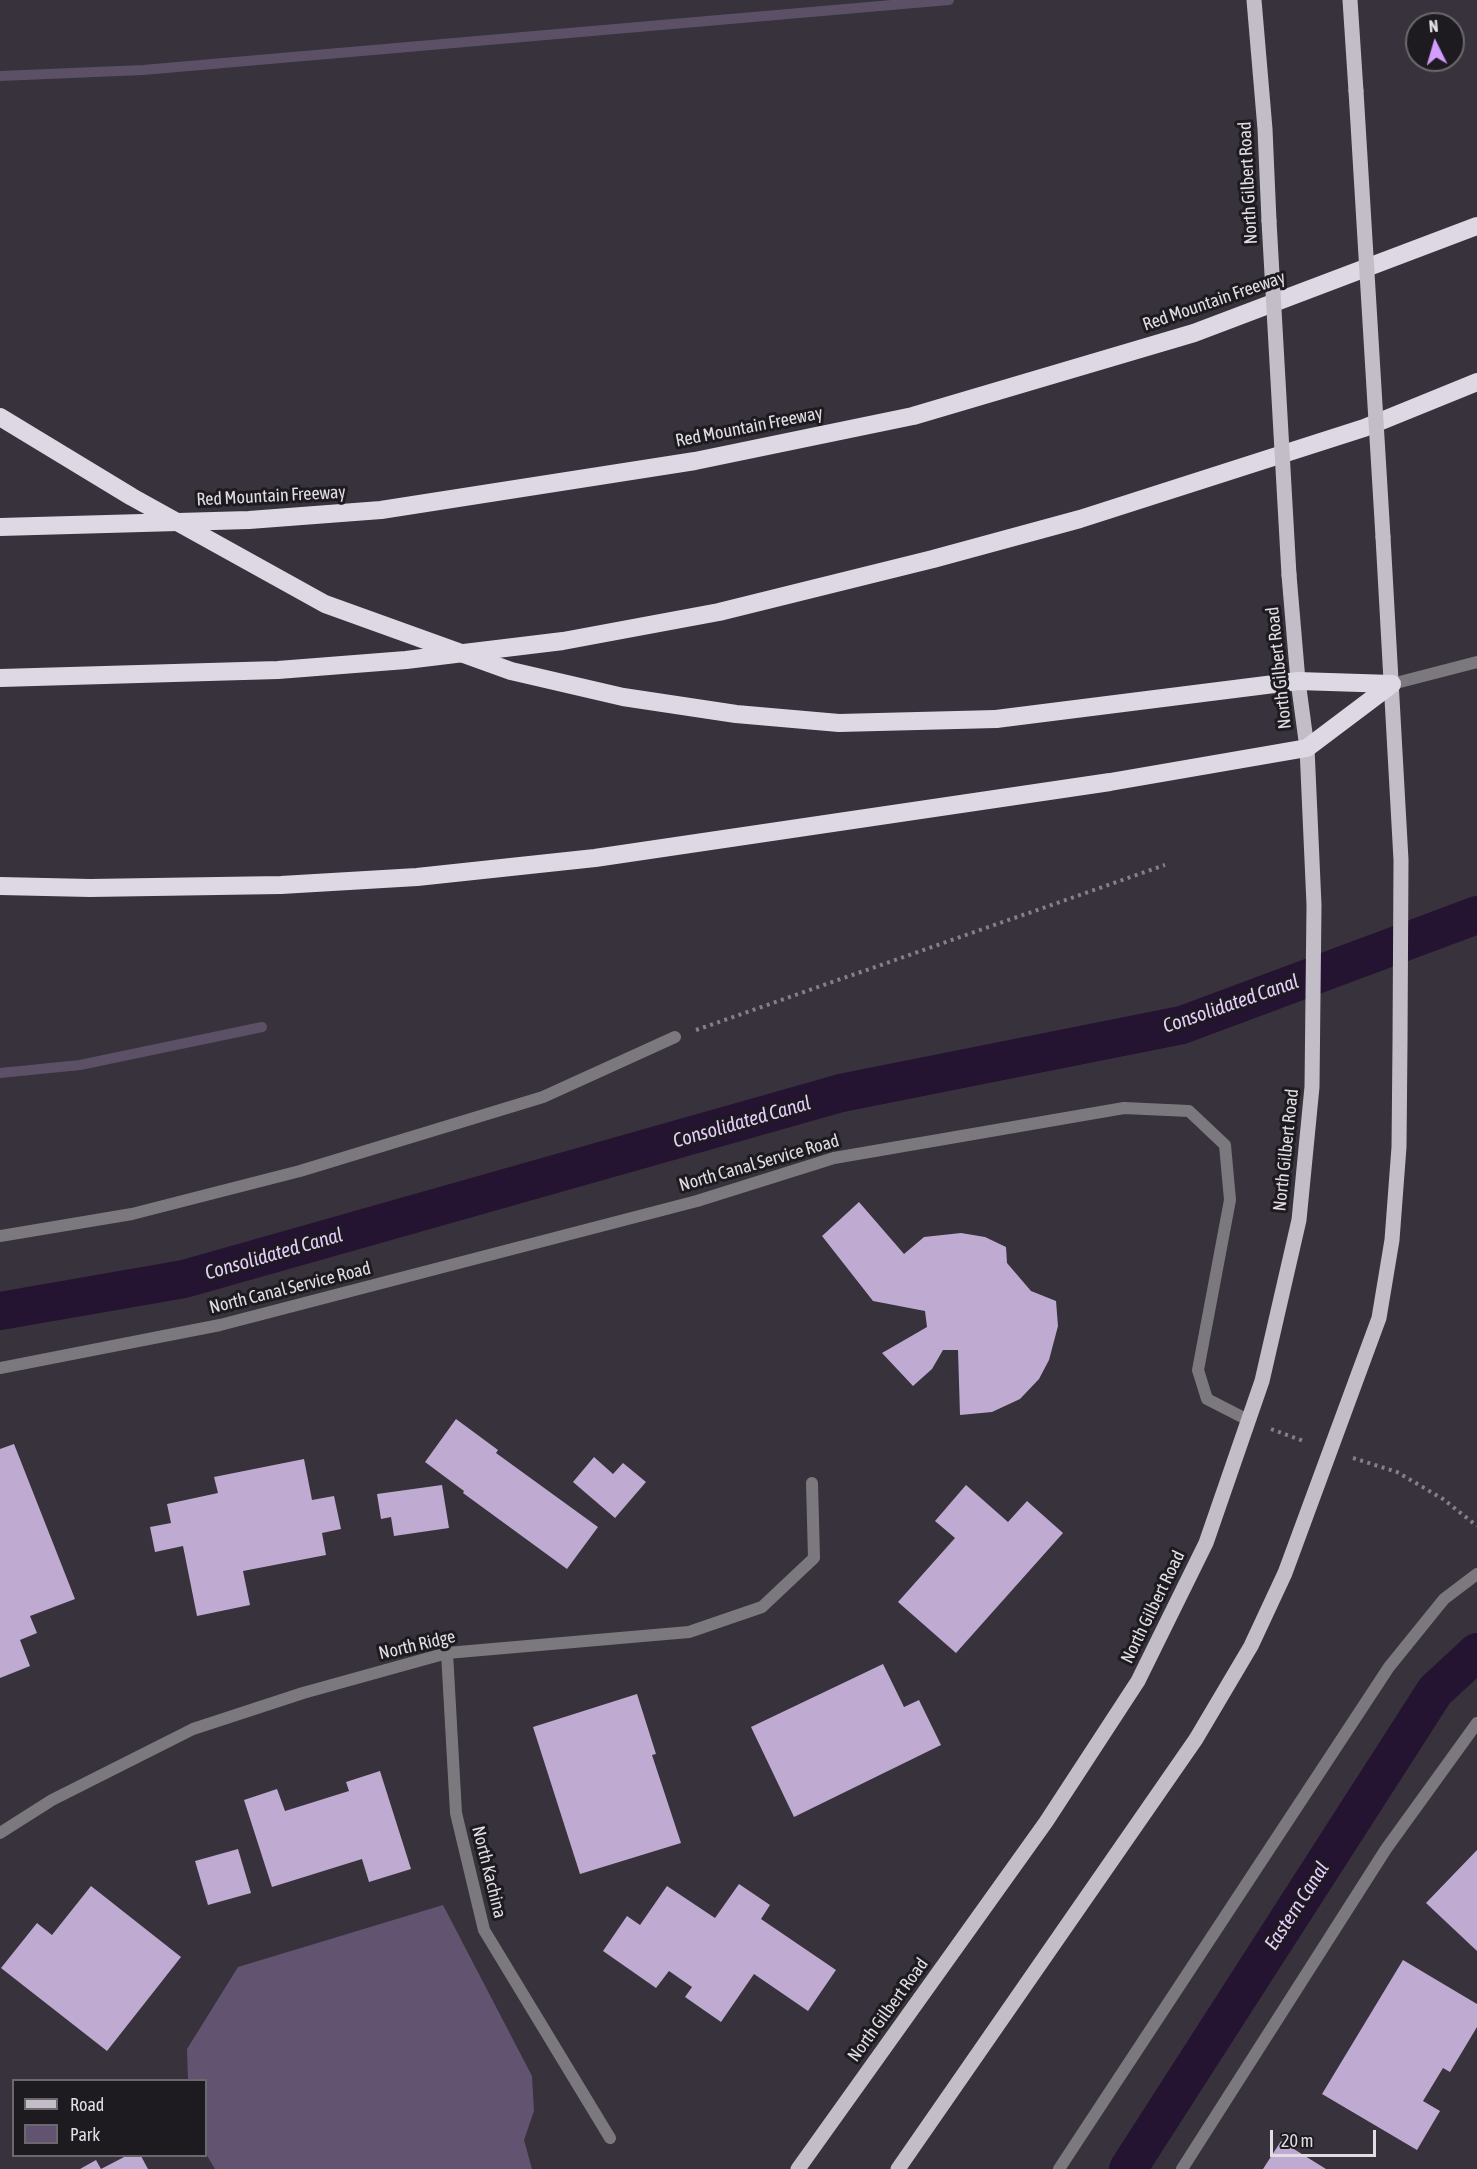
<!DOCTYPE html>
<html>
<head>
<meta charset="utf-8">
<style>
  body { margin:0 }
  #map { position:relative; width:1477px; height:2169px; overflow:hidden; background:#37323b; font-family:"Asap Condensed",sans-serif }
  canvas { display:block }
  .legend { position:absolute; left:12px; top:2079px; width:195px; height:78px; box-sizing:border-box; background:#1d1b1f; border:2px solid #6b696d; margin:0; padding:8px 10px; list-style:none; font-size:18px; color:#e0dde3 }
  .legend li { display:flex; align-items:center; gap:12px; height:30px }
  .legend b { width:30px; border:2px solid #6b696d }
  .north { position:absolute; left:1405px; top:12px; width:60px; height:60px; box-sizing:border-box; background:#1d1b1f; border:2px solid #6b696d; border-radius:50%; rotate:355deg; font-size:16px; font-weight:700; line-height:24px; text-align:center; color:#e0dde3 }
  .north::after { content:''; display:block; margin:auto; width:21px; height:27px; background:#d29dfd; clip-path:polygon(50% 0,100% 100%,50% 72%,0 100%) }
  .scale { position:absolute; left:1270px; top:2130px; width:106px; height:27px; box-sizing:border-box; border:3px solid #e0dde3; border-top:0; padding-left:8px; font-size:18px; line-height:21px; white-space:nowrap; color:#e0dde3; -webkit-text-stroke:4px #1d1b1f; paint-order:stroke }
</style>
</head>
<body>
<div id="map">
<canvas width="1477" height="2169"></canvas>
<ul class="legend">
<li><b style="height:8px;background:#c2bdc7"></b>Road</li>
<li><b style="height:16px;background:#625370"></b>Park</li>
</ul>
<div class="north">N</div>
<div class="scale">20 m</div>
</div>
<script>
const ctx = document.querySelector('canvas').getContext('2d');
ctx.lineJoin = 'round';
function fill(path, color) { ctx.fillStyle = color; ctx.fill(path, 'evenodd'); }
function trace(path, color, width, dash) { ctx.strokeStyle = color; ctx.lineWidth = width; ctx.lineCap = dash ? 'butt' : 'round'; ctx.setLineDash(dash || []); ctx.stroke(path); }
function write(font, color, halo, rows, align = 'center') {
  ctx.font = font + ' "Asap Condensed",sans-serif'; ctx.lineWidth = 6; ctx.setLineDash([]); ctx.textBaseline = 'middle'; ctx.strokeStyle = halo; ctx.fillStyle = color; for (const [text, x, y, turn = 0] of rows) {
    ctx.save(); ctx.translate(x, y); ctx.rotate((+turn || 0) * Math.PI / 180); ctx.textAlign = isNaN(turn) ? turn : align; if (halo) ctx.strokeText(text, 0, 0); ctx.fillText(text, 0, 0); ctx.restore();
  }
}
fill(new Path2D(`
  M 443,1905 L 532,2076 L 534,2111 L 524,2140 L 532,2169 L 215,2169 L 206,2154 L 206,2080 L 188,2080 L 187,2049 L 238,1967 Z`), '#625370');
trace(new Path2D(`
  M 0,76 L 143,70 L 949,0
  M 0,1073 L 80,1065 L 262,1027`), '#5c5066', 10);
trace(new Path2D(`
  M 0,1311 L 184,1279 L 841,1093 L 1182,1025 L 1477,915
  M 1128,2169 L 1435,1691 L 1477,1652`), '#241331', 38);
fill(new Path2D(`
  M 859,1202 L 904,1254 L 924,1237 L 961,1233 L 985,1237 L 1006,1247 L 1007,1263 L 1031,1291 L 1056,1301 L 1058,1326 L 1049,1360 L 1039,1379 L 1020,1399 L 992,1412 L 960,1415 L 958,1350 L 943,1350 L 932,1369 L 913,1386 L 882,1353 L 927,1327 L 925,1311 L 873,1301 L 822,1236 Z
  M 456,1419 L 498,1450 L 496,1453 L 598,1527 L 567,1569 L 463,1493 L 464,1491 L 425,1462 Z
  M 14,1444 L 75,1599 L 30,1616 L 37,1633 L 20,1640 L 30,1666 L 0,1678 L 0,1449 Z
  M 594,1457 L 613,1474 L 623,1463 L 646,1482 L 615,1518 L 573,1482 Z
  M 304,1459 L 312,1500 L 334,1496 L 341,1529 L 322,1533 L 326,1555 L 243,1571 L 250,1605 L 197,1616 L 183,1546 L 155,1552 L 150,1527 L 171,1523 L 167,1504 L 218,1493 L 214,1477 Z
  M 442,1485 L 449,1528 L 394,1536 L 391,1517 L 381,1519 L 377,1494 Z
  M 966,1485 L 1008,1522 L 1027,1501 L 1063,1533 L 956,1653 L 898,1602 L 955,1538 L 935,1521 Z
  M 883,1664 L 904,1707 L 919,1700 L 941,1745 L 794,1817 L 751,1727 Z
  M 637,1694 L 656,1754 L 652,1755 L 681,1843 L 580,1874 L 533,1727 Z
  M 380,1771 L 411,1869 L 369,1882 L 362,1859 L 272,1887 L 244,1800 L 277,1789 L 285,1811 L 349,1791 L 346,1782 Z
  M 238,1849 L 251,1893 L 208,1905 L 195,1861 Z
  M 1477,1850 L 1477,1951 L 1426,1903 Z
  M 739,1884 L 770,1905 L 761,1919 L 836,1970 L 808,2011 L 754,1974 L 721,2022 L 685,1997 L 692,1987 L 669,1971 L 656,1988 L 603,1951 L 627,1916 L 640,1925 L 667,1886 L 715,1918 Z
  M 91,1886 L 181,1957 L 107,2051 L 1,1968 L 37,1923 L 52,1935 Z
  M 1403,1960 L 1477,2004 L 1477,2027 L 1450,2072 L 1443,2068 L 1423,2101 L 1440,2111 L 1417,2150 L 1322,2094 Z
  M 1281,2141 L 1326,2169 L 1263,2169 Z
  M 126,2156 L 141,2156 L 148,2169 L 80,2169 L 96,2160 L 101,2169 Z`), '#bfaad2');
trace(new Path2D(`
  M 696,1030 L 1165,865
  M 1271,1429 L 1306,1442
  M 1353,1458 L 1397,1472 L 1443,1499 L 1477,1526`), '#848087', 4, [3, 4.5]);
trace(new Path2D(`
  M 1392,684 L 1477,662
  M 0,1236 L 132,1214 L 300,1171 L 543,1097 L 675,1037
  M 0,1368 L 220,1325 L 697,1201 L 834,1158 L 1124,1108 L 1189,1111 L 1225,1145 L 1230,1200 L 1198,1370 L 1207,1399 L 1248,1420
  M 1059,2169 L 1389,1667 L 1444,1599 L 1477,1574
  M 1182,2169 L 1386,1849 L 1477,1723`), '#7c797e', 12);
trace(new Path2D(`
  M 447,1653 L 456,1813 L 484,1930 L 610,2138
  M 0,1833 L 52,1800 L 193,1729 L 303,1693 L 447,1653 L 689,1632 L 762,1607 L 814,1558 L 812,1483`), '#7c797e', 12);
trace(new Path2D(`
  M 1254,0 L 1265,129 L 1269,221
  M 1350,0 L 1356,91
  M 798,2169 L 1046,1822 L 1138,1681 L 1206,1543 L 1262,1381 L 1299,1220 L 1312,1087 L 1314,905 L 1307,748 L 1298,681 L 1289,575
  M 898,2169 L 1196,1739 L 1251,1646 L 1285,1573 L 1379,1318 L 1392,1240 L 1399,1147 L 1400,1044 L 1401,860 L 1383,537`), '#c2bdc7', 15);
trace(new Path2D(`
  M 0,527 L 249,520 L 381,510 L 695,461 L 913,416 L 1194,333 L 1477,226
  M 0,678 L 278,670 L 406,660 L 563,641 L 719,612 L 933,559 L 1080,519 L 1364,428 L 1477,382
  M 996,719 L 1298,681 L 1392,684
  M 0,886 L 90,888 L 281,885 L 417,877 L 595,858 L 1110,782 L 1307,748 L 1392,684`), '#ded8e4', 18);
trace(new Path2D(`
  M 1356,91 L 1383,537
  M 1269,221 L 1289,575`), '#c2bdc7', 15);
trace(new Path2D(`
  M 0,417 L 132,497 L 325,604 L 511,671 L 623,697 L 736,714 L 839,723 L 996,719`), '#ded8e4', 18);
write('18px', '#e0dde3', '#1d1b1f', [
  ["North Gilbert Road",1248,183,-93],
  ["Red Mountain Freeway",1214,301,-19],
  ["Red Mountain Freeway",749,427,-11],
  ["Red Mountain Freeway",271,496,-3],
  ["North Gilbert Road",1279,668,-96],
  ["North Gilbert Road",1286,1150,-84],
  ["North Canal Service Road",759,1163,-16],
  ["North Canal Service Road",290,1288,-14],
  ["North Gilbert Road",1153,1607,-64],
  ["North Ridge",417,1645,-13],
  ["North Kachina",489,1872,76],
  ["North Gilbert Road",888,2010,-54]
]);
write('italic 20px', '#e7cdff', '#1d1b1f', [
  ["Consolidated Canal",1231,1004,-19],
  ["Consolidated Canal",742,1122,-16],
  ["Consolidated Canal",274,1254,-16],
  ["Eastern Canal",1297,1906,-57]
]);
</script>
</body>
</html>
